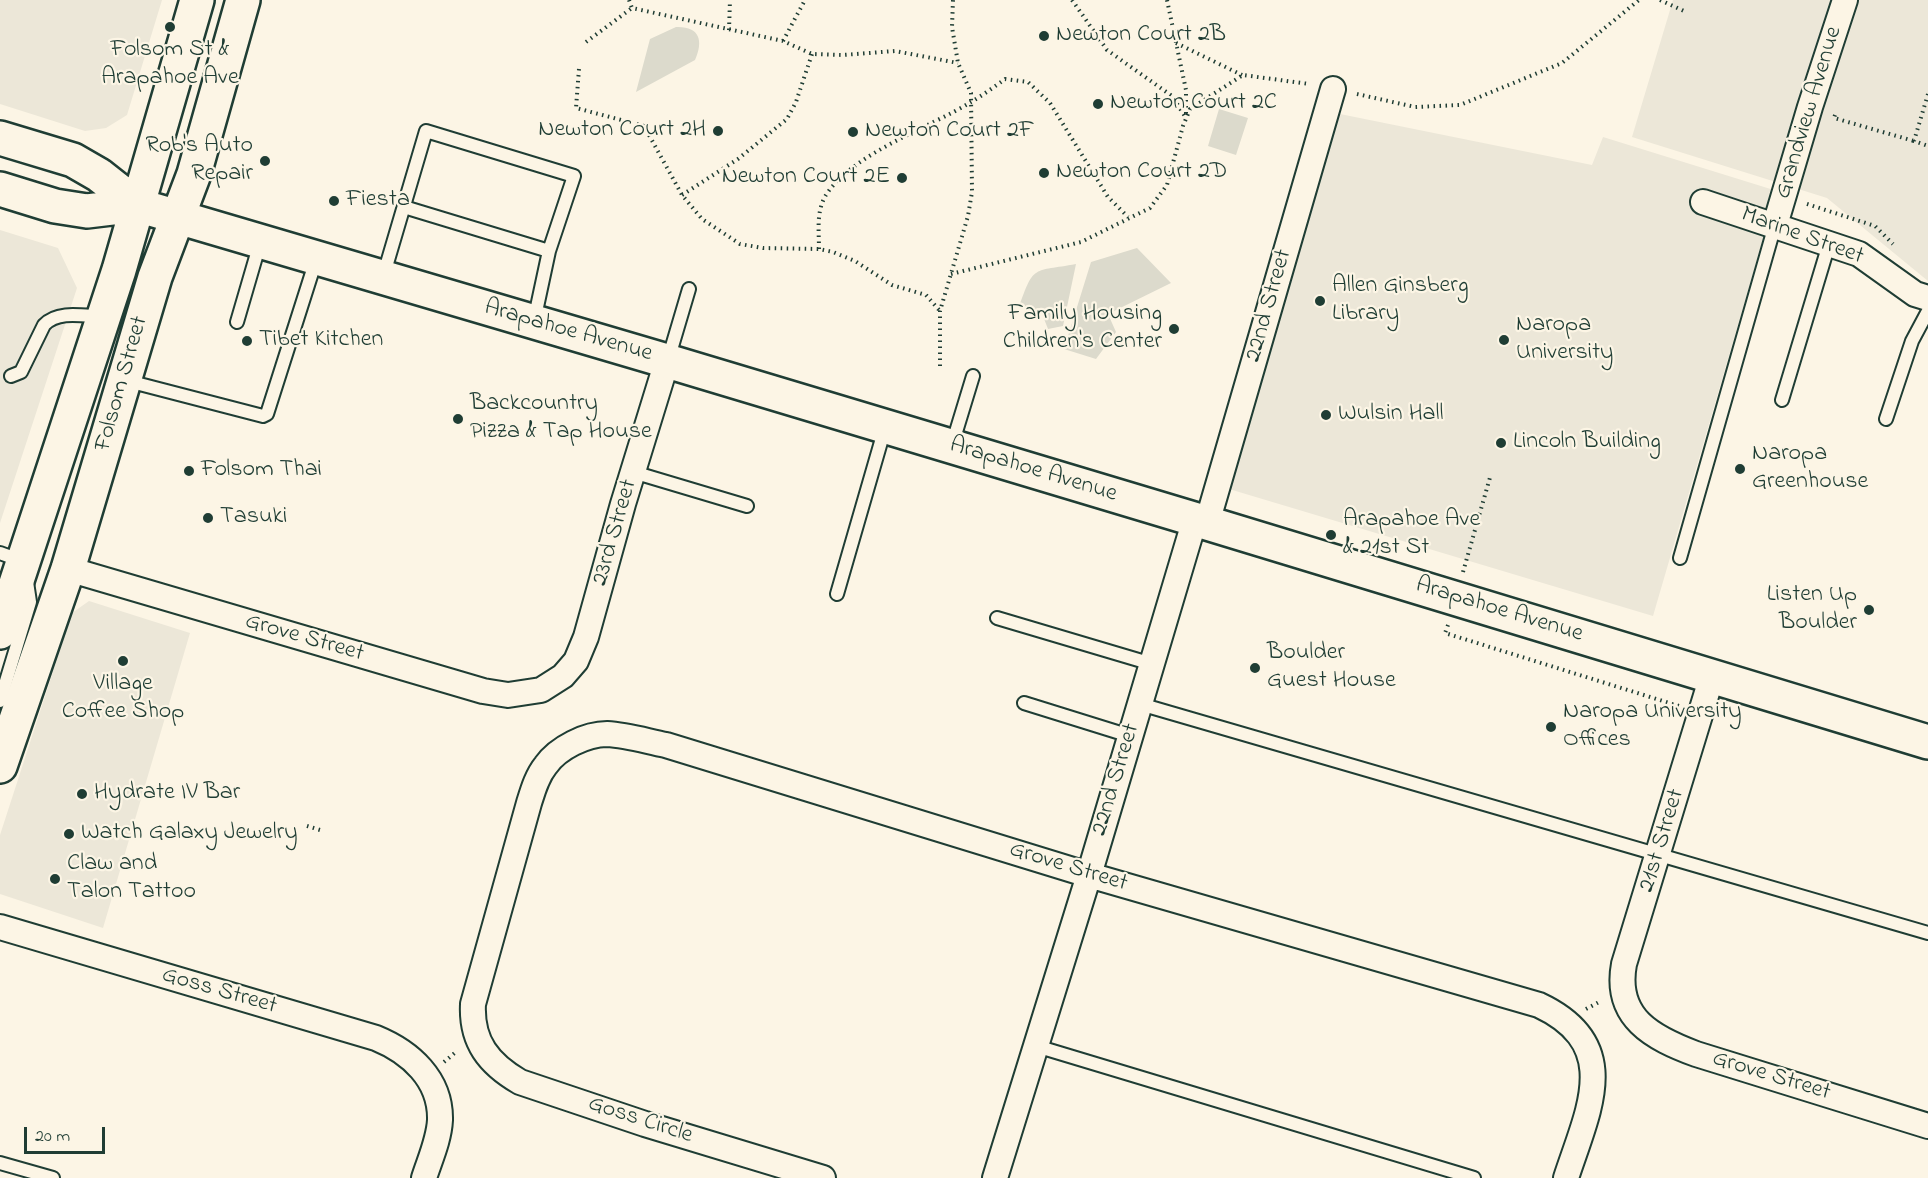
<!DOCTYPE html>
<html>
<head>
<meta charset="utf-8">
<style>
  body { margin:0 }
  #map { position:relative; width:1928px; height:1178px; overflow:hidden; background:#fcf5e5; font-family:"Indie Flower",sans-serif }
  canvas { display:block }
  .scale { position:absolute; left:24px; top:1127px; width:81px; height:27px; box-sizing:border-box; border:3px solid #1f3d34; border-top:0; padding-left:8px; font-size:18px; line-height:21px; white-space:nowrap; color:#1f3d34; -webkit-text-stroke:4px #fcf5e5; paint-order:stroke }
</style>
</head>
<body>
<div id="map">
<canvas width="1928" height="1178"></canvas>
<div class="scale">20 m</div>
</div>
<script>
const ctx = document.querySelector('canvas').getContext('2d');
ctx.lineJoin = 'round';
function fill(path, color) { ctx.fillStyle = color; ctx.fill(path, 'evenodd'); }
function trace(path, color, width, dash) { ctx.strokeStyle = color; ctx.lineWidth = width; ctx.lineCap = dash ? 'butt' : 'round'; ctx.setLineDash(dash || []); ctx.stroke(path); }
function write(font, color, halo, rows, align = 'center') {
  ctx.font = font + ' "Indie Flower",sans-serif'; ctx.lineWidth = 4.5; ctx.setLineDash([]); ctx.textBaseline = 'middle'; ctx.strokeStyle = halo; ctx.fillStyle = color; for (const [text, x, y, turn = 0] of rows) {
    ctx.save(); ctx.translate(x, y); ctx.rotate((+turn || 0) * Math.PI / 180); ctx.textAlign = isNaN(turn) ? turn : align; if (halo) ctx.strokeText(text, 0, 0); ctx.fillText(text, 0, 0); ctx.restore();
  }
}
fill(new Path2D(`
  M 0,0 L 162,0 L 127,115 L 106,128 L 85,131 L 0,104 Z
  M 1673,0 L 1928,0 L 1928,281 L 1827,198 L 1632,137 Z
  M 1340,114 L 1592,165 L 1603,137 L 1777,191 L 1653,616 L 1229,489 Z
  M 0,230 L 58,248 L 77,288 L 0,523 Z
  M 89,601 L 190,633 L 103,928 L 0,894 L 0,835 L 72,613 Z`), '#ece7d8');
fill(new Path2D(`
  M 676,27 C 699,26 704,40 695,60 L 636,92 L 650,39 Z
  M 1219,109 L 1248,118 L 1236,155 L 1208,146 Z
  M 1137,248 L 1171,283 L 1108,314 L 1116,332 L 1096,359 L 1064,349 L 1091,262 Z
  M 1076,264 L 1063,326 L 1048,329 L 1041,311 L 1019,307 C 1034,264 1033,272 1076,264 Z`), '#dcdacc');
const lane = new Path2D(`
  M 404,207 L 549,251
  M 383,277 L 426,131 L 574,176 L 549,251 L 534,321
  M 237,322 L 260,243
  M 668,360 L 689,289
  M 11,376 L 21,372 L 44,325 C 58,310 83,316 103,317
  M 124,380 L 263,416 L 267,414 L 316,260
  M 1782,400 L 1829,244
  M 1886,419 L 1912,341 L 1928,311
  M 952,445 L 973,376
  M 633,472 L 747,506
  M 0,553 L 22,561
  M 1680,558 L 1775,225
  M 837,594 L 885,428
  M 997,618 L 1152,664
  M 0,701 L 30,602 L 27,582
  M 1024,703 L 1130,736
  M 1140,704 L 1928,933
  M 1036,1046 L 1474,1178
  M 0,1163 L 53,1178`);
const street = new Path2D(`
  M 1703,202 L 1859,254 L 1915,294 L 1928,298
  M 1775,225 L 1810,107 L 1845,0
  M 1207,523 L 1333,89
  M 68,569 L 483,691 L 508,695 L 541,690 L 563,676 L 576,661 L 586,637 L 623,504 L 667,361
  M 1712,676 L 1624,964 C 1614,1018 1653,1038 1696,1054 L 1928,1126
  M 0,927 L 376,1038 C 410,1052 441,1079 440,1120 C 439,1140 430,1159 424,1178
  M 823,1178 L 645,1124 L 520,1082 C 489,1064 471,1042 473,1004 L 529,803 C 533,790 537,776 546,765 C 558,748 586,734 607,734 C 627,735 646,741 666,745 L 1089,875 L 1539,1005 C 1624,1045 1588,1110 1566,1178
  M 995,1178 L 1089,875 L 1195,519`);
const secondary = new Path2D(`
  M 0,138 L 73,160 L 99,175 L 137,205 L 667,361 L 1207,523 L 1928,742
  M 0,189 L 55,206 L 87,211 L 137,205
  M 0,632 L 119,270 L 197,0
  M 0,766 L 68,569 L 155,277 L 194,174 L 243,0`);
trace(lane, '#1f3d34', 16);
trace(street, '#1f3d34', 28);
trace(secondary, '#1f3d34', 38);
trace(new Path2D(`
  M 629,0 L 632,8 L 783,41 L 812,54 L 843,55 L 895,51 L 958,63
  M 1072,0 L 1107,50 L 1172,96 L 1186,118
  M 1167,0 L 1186,90 L 1186,114
  M 1660,0 L 1684,11
  M 729,30 L 730,0
  M 783,41 L 805,0
  M 586,42 L 632,8
  M 1176,43 L 1242,75
  M 579,69 L 576,108 L 644,126 L 682,195 L 702,219 L 740,244 L 763,248 L 819,249 L 833,252 L 855,261 L 892,285 L 926,295 L 940,311
  M 1357,94 L 1415,107 L 1460,105 L 1562,63 L 1639,0
  M 1928,94 L 1914,141 L 1928,146
  M 1835,115 L 1834,118 L 1914,141
  M 682,195 L 738,159 L 787,119 L 796,102 L 812,54
  M 1807,204 L 1875,226 L 1893,244
  M 819,249 C 819,231 816,211 826,195 C 853,153 929,128 971,102 C 983,95 994,87 1005,79 L 1028,82 L 1050,103 L 1108,197 L 1128,217
  M 951,274 L 1081,242 L 1150,208 L 1167,185 L 1183,126 L 1190,109 L 1243,75 L 1309,84
  M 940,366 L 940,311 L 968,216 L 972,192 L 971,93 L 958,63 L 952,27 L 953,0
  M 1463,572 L 1491,474
  M 1448,625 L 1445,633 L 1679,706
  M 307,826 L 320,830
  M 1586,1009 L 1601,1001
  M 444,1062 L 457,1051`), '#1f3d34', 4, [1.5, 4.5]);
trace(lane, '#fcf5e5', 12);
trace(street, '#fcf5e5', 24);
trace(secondary, '#fcf5e5', 33);
for (const [x, y, r, color] of [
  [170,27,6,"#1f3d34"],
  [1044,36,6,"#1f3d34"],
  [1098,104,6,"#1f3d34"],
  [718,131,6,"#1f3d34"],
  [853,132,6,"#1f3d34"],
  [265,161,6,"#1f3d34"],
  [1044,173,6,"#1f3d34"],
  [902,178,6,"#1f3d34"],
  [334,201,6,"#1f3d34"],
  [1320,301,6,"#1f3d34"],
  [1174,329,6,"#1f3d34"],
  [1504,340,6,"#1f3d34"],
  [247,341,6,"#1f3d34"],
  [1326,415,6,"#1f3d34"],
  [458,419,6,"#1f3d34"],
  [1501,443,6,"#1f3d34"],
  [1740,469,6,"#1f3d34"],
  [189,471,6,"#1f3d34"],
  [208,518,6,"#1f3d34"],
  [1331,535,6,"#1f3d34"],
  [1869,610,6,"#1f3d34"],
  [123,661,6,"#1f3d34"],
  [1255,668,6,"#1f3d34"],
  [1551,727,6,"#1f3d34"],
  [82,794,6,"#1f3d34"],
  [69,834,6,"#1f3d34"],
  [55,879,6,"#1f3d34"]
]) { const dot = new Path2D(); dot.arc(x, y, r, 0, 2 * Math.PI); ctx.fillStyle = color; ctx.fill(dot); trace(dot, '#fcf5e5', 2); }
write('24px', '#1f3d34', '#fcf5e5', [
  ["Newton Court 2B",1056,36],
  ["Folsom St &",170,51,"center"],
  ["Arapahoe Ave",170,79,"center"],
  ["Newton Court 2C",1110,104],
  ["Newton Court 2H",706,131,"right"],
  ["Newton Court 2F",865,132],
  ["Rob's Auto",253,147,"right"],
  ["Repair",253,175,"right"],
  ["Newton Court 2D",1056,173],
  ["Newton Court 2E",890,178,"right"],
  ["Fiesta",346,201],
  ["Allen Ginsberg",1332,287],
  ["Library",1332,315],
  ["Family Housing",1162,315,"right"],
  ["Children's Center",1162,343,"right"],
  ["Naropa",1516,326],
  ["University",1516,354],
  ["Tibet Kitchen",259,341],
  ["Backcountry",470,405],
  ["Pizza & Tap House",470,433],
  ["Wulsin Hall",1338,415],
  ["Lincoln Building",1513,443],
  ["Naropa",1752,455],
  ["Greenhouse",1752,483],
  ["Folsom Thai",201,471],
  ["Tasuki",220,518],
  ["Arapahoe Ave",1343,521],
  ["& 21st St",1343,549],
  ["Listen Up",1857,596,"right"],
  ["Boulder",1857,624,"right"],
  ["Boulder",1267,654],
  ["Guest House",1267,682],
  ["Village",123,685,"center"],
  ["Coffee Shop",123,713,"center"],
  ["Naropa University",1563,713],
  ["Offices",1563,741],
  ["Hydrate IV Bar",94,794],
  ["Watch Galaxy Jewelry",81,834],
  ["Claw and",67,865],
  ["Talon Tattoo",67,893]
], 'left');
write('24px', '#1f3d34', '#fcf5e5', [
  ["Grandview Avenue",1810,113,-73],
  ["Marine Street",1802,237,20],
  ["22nd Street",1270,306,-74],
  ["Arapahoe Avenue",568,332,16],
  ["Folsom Street",123,384,-74],
  ["Arapahoe Avenue",1033,471,17],
  ["23rd Street",616,533,-74],
  ["Arapahoe Avenue",1499,611,17],
  ["Grove Street",304,639,16],
  ["22nd Street",1117,780,-73],
  ["21st Street",1663,841,-73],
  ["Grove Street",1068,868,17],
  ["Goss Street",219,992,16],
  ["Grove Street",1771,1077,17],
  ["Goss Circle",640,1121,18]
]);
</script>
</body>
</html>
